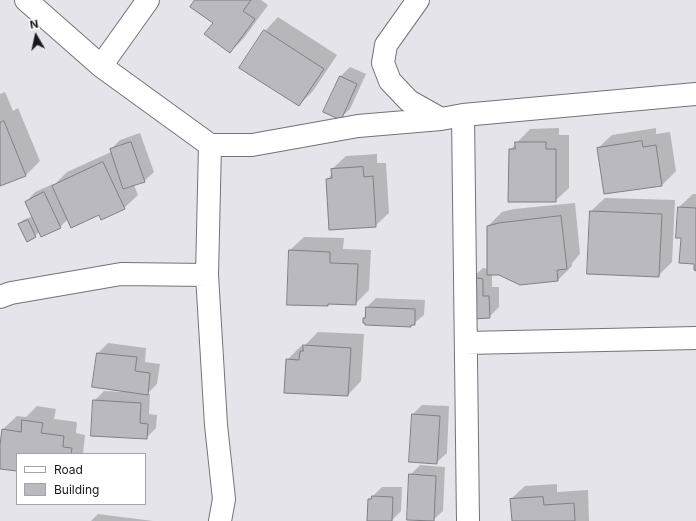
<!DOCTYPE html>
<html>
<head>
<meta charset="utf-8">
<style>
  body { margin:0 }
  #map { position:relative; width:696px; height:521px; overflow:hidden; background:#e4e4ea; font-family:Inter,sans-serif }
  canvas { display:block }
  .legend { position:absolute; left:16px; top:453px; width:130px; height:52px; box-sizing:border-box; background:#fff; border:1px solid #a3a3a3; margin:0; padding:5px 7px; list-style:none; font-size:12px; color:#18181a }
  .legend li { display:flex; align-items:center; gap:8px; height:20px }
  .legend b { width:20px; border:1px solid #a3a3a3 }
  .north { position:absolute; left:16px; top:16px; width:40px; height:40px; -webkit-text-stroke:3px #fff; paint-order:stroke; rotate:351deg; font-size:11px; font-weight:700; line-height:16px; text-align:center; color:#18181a }
  .north::after { content:''; display:block; margin:auto; width:14px; height:18px; background:#18181a; clip-path:polygon(50% 0,100% 100%,50% 72%,0 100%) }
</style>
</head>
<body>
<div id="map">
<canvas width="696" height="521"></canvas>
<ul class="legend">
<li><b style="height:5px;background:#fff"></b>Road</li>
<li><b style="height:11px;background:#b9b9bf"></b>Building</li>
</ul>
<div class="north">N</div>
</div>
<script>
const ctx = document.querySelector('canvas').getContext('2d');
ctx.lineJoin = 'round';
function fill(path, color) { ctx.fillStyle = color; ctx.fill(path, 'evenodd'); }
function trace(path, color, width, dash) { ctx.strokeStyle = color; ctx.lineWidth = width; ctx.lineCap = dash ? 'butt' : 'round'; ctx.setLineDash(dash || []); ctx.stroke(path); }
fill(new Path2D(`
  M 196,0 L 261,0 L 268,5 L 244,38 L 230,52 L 214,23 Z
  M 278,17 L 337,55 L 313,91 L 299,105 L 265,31 Z
  M 350,67 L 366,74 L 350,109 L 340,118 L 341,76 Z
  M 5,92 L 13,111 L 18,108 L 40,161 L 26,175 L 0,185 L 0,94 Z
  M 559,128 L 559,135 L 569,135 L 569,188 L 555,201 L 510,150 L 530,129 Z
  M 656,128 L 656,134 L 670,132 L 676,171 L 662,185 L 598,148 L 612,135 Z
  M 140,133 L 154,172 L 144,181 L 134,185 L 138,195 L 124,208 L 68,219 L 60,227 L 40,231 L 35,236 L 19,225 L 23,220 L 33,216 L 26,202 L 35,192 L 53,184 L 54,185 L 67,172 L 111,152 L 111,149 L 120,140 Z
  M 377,154 L 377,163 L 386,163 L 389,213 L 375,226 L 327,180 L 332,174 L 332,169 L 346,156 Z
  M 693,194 L 696,194 L 696,270 L 695,263 L 682,237 L 679,207 Z
  M 605,198 L 675,200 L 672,262 L 658,276 L 591,211 Z
  M 575,203 L 580,254 L 572,263 L 572,266 L 558,280 L 520,284 L 499,274 L 492,274 L 492,287 L 499,287 L 499,307 L 489,317 L 473,277 L 483,268 L 488,269 L 488,226 L 502,212 L 514,209 Z
  M 304,237 L 344,238 L 343,249 L 371,250 L 369,290 L 355,304 L 329,303 L 328,305 L 290,250 Z
  M 376,298 L 425,300 L 424,315 L 411,326 L 364,318 L 366,316 L 367,307 Z
  M 318,332 L 364,334 L 361,381 L 348,395 L 287,360 L 301,346 L 304,346 Z
  M 108,343 L 146,348 L 145,362 L 160,364 L 157,384 L 147,394 L 150,394 L 149,414 L 157,415 L 156,428 L 146,438 L 94,401 L 104,391 L 125,392 L 125,391 L 93,387 L 98,353 Z
  M 422,405 L 449,406 L 447,453 L 437,462 L 410,461 L 413,414 Z
  M 37,406 L 56,409 L 54,419 L 77,422 L 76,433 L 85,435 L 83,454 L 17,454 L 17,470 L 0,468 L 0,441 L 1,441 L 3,429 L 17,416 L 26,417 Z
  M 420,465 L 445,467 L 443,511 L 433,520 L 410,475 Z
  M 557,484 L 557,492 L 588,490 L 589,521 L 513,521 L 511,499 L 525,486 Z
  M 382,487 L 402,487 L 401,511 L 391,521 L 369,500 Z
  M 98,514 L 153,521 L 91,521 Z`), '#0003');
const building = new Path2D(`
  M 195,0 L 251,0 L 243,11 L 255,19 L 230,53 L 204,34 L 213,23 L 190,7 Z
  M 264,30 L 324,69 L 299,106 L 239,68 Z
  M 340,76 L 357,84 L 341,120 L 323,112 Z
  M 4,121 L 26,176 L 0,186 L 0,123 Z
  M 642,141 L 643,147 L 656,145 L 662,186 L 604,194 L 597,148 Z
  M 131,142 L 145,182 L 123,189 L 110,149 Z
  M 515,142 L 546,142 L 546,149 L 556,149 L 556,202 L 508,202 L 509,149 L 515,149 Z
  M 103,162 L 125,209 L 101,220 L 99,215 L 71,228 L 52,186 Z
  M 363,167 L 364,177 L 373,176 L 376,227 L 329,230 L 326,179 L 332,178 L 331,169 Z
  M 44,192 L 61,228 L 41,237 L 25,202 Z
  M 678,207 L 696,208 L 696,271 L 694,270 L 694,264 L 679,263 L 681,238 L 676,238 Z
  M 590,211 L 662,214 L 659,277 L 587,274 Z
  M 561,216 L 567,269 L 557,270 L 558,281 L 520,285 L 499,275 L 487,275 L 487,226 L 499,223 Z
  M 28,220 L 36,237 L 27,242 L 18,224 Z
  M 289,250 L 330,252 L 330,263 L 358,264 L 356,305 L 328,304 L 328,306 L 287,305 Z
  M 472,277 L 483,279 L 483,296 L 489,296 L 490,318 L 473,319 Z
  M 366,307 L 415,309 L 415,325 L 411,325 L 411,327 L 365,325 L 365,323 L 363,323 L 363,318 L 365,318 Z
  M 303,345 L 351,348 L 348,396 L 284,393 L 286,359 L 299,360 L 300,351 L 303,351 Z
  M 97,353 L 137,357 L 135,371 L 150,373 L 148,395 L 92,387 Z
  M 93,400 L 141,403 L 140,423 L 148,424 L 147,439 L 91,436 Z
  M 412,414 L 440,416 L 437,464 L 409,462 Z
  M 22,420 L 43,423 L 41,433 L 64,436 L 63,447 L 72,448 L 71,454 L 17,454 L 17,471 L 0,469 L 0,445 L 2,429 L 21,432 Z
  M 409,474 L 436,476 L 434,521 L 407,520 Z
  M 372,496 L 393,497 L 392,521 L 367,521 L 368,499 L 371,499 Z
  M 543,497 L 544,505 L 574,503 L 575,521 L 512,521 L 510,499 Z`);
fill(building, '#b9b9bf');
trace(building, '#7f8085', 1);
const minor = new Path2D(`
  M 26,0 L 101,66 L 210,145 L 252,145 L 358,126 L 441,119 L 463,115 L 696,94
  M 418,0 L 386,45 L 383,63 L 390,81 L 409,101 L 441,119
  M 101,66 L 148,0
  M 463,115 L 468,521
  M 210,145 L 207,275 L 216,425 L 224,499 L 220,521
  M 0,297 L 11,293 L 121,274 L 207,275
  M 466,343 L 696,338`);
trace(minor, '#737379', 24);
trace(minor, '#fff', 22);
</script>
</body>
</html>
